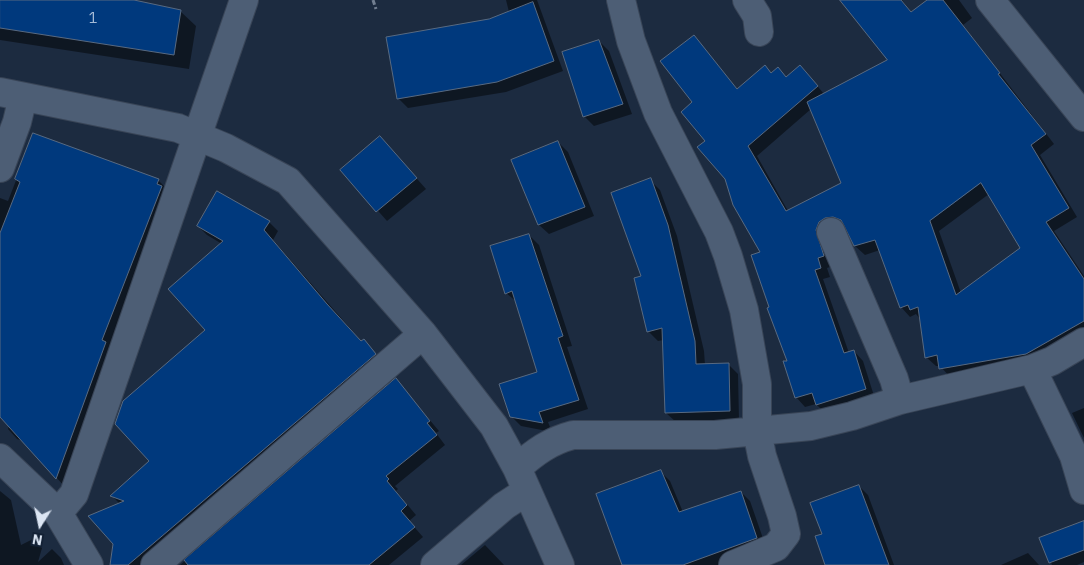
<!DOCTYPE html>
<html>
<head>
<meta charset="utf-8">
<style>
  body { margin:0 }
  #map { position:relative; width:1084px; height:565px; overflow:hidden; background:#1c2b40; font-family:"IBM Plex Sans",sans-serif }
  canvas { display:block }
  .north { position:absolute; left:15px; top:500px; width:50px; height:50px; -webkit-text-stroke:4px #132135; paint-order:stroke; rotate:190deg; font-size:14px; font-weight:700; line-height:20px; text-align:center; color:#dbe5f3 }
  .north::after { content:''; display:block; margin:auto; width:18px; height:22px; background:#dbe5f3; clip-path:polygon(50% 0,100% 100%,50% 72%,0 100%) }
</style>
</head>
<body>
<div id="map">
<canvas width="1084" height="565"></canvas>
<div class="north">N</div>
</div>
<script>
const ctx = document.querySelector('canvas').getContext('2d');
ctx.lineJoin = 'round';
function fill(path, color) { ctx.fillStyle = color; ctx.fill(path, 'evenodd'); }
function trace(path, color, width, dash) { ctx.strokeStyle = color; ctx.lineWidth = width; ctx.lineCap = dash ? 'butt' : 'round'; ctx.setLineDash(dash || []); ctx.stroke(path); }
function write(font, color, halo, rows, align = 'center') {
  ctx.font = font + ' "IBM Plex Sans",sans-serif'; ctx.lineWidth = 5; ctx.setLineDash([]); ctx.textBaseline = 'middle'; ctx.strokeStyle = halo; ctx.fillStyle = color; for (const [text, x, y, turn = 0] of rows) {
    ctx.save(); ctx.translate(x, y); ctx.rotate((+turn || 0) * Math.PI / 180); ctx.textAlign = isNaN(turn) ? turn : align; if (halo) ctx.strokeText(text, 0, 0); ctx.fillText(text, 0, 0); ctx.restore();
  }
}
fill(new Path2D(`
  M 0,0 L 125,0 L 180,11 L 196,26 L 189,69 L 0,40 Z
  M 506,0 L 537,0 L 563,71 L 506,92 L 408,108 L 398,98 L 510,16 Z
  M 842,0 L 902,0 L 912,13 L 929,0 L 959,0 L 972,18 L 963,25 L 1054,144 L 1040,155 L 1077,217 L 1054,231 L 1084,276 L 1084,336 L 1036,363 L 950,377 L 940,366 L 936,366 L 926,357 L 920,319 L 916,314 L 910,317 L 901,307 L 880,250 L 865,255 L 855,246 L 845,226 L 835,226 L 833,266 L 827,268 L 830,277 L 823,279 L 849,353 L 854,351 L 863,361 L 875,399 L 826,414 L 816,404 L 805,407 L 796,397 L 788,362 L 770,308 L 762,253 L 707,141 L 694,103 L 694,36 L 738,90 L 771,74 L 787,78 L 809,76 L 824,94 L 889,60 ZM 811,109 L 843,184 L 788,211 L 757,156 ZM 989,194 L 1022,249 L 961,293 L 939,231 Z
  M 599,41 L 609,51 L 632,114 L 594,126 L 584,116 Z
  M 34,134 L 158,180 L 168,190 L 65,487 L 35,454 L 38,446 L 17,439 L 8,429 L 12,418 L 0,413 L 0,198 L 8,201 Z
  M 380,137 L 426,189 L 387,221 L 342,170 Z
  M 558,142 L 568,152 L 594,216 L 549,234 L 539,225 L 513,161 Z
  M 650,180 L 660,190 L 677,236 L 704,351 L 705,365 L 728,364 L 738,374 L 739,420 L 676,422 L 666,413 L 664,340 L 658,341 L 648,331 L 643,277 Z
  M 269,222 L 278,231 L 273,240 L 362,342 L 364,341 L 385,364 L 152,565 L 111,565 L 120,504 L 112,496 L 151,461 L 207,331 L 222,244 L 207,235 L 198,226 Z
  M 529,235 L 539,245 L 572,346 L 567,347 L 588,409 L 548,422 L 552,432 L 521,426 L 511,416 L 539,372 L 517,302 L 506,293 Z
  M 396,380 L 439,431 L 436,433 L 445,445 L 395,486 L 398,489 L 396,491 L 416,515 L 409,521 L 423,537 L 389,565 L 180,565 Z
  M 1084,408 L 1084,438 L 1072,413 Z
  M 661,472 L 670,481 L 683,512 L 741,492 L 750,501 L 766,547 L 730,565 L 623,565 Z
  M 859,486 L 868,495 L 894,565 L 826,565 L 823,534 Z
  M 0,491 L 11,500 L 21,545 L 33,539 L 42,548 L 38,562 L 52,549 L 61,558 L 64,565 L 0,565 Z
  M 1084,522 L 1084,562 L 1077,565 L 1052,565 L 1041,538 Z
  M 485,545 L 504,565 L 461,565 Z
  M 1028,553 L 1039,565 L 1001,565 Z`), '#0007');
const building = new Path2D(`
  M 0,0 L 134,0 L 181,10 L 174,55 L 0,28 Z
  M 840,0 L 901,0 L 911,12 L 927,0 L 943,0 L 1000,73 L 998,74 L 1046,134 L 1031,145 L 1069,208 L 1046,222 L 1084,279 L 1084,321 L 1026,354 L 939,369 L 937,355 L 925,358 L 918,307 L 910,310 L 908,305 L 900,308 L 875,240 L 854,246 L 841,220 L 833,217 L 825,218 L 819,222 L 816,230 L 824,256 L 818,258 L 821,268 L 815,270 L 844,353 L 854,350 L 866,389 L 816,405 L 812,393 L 795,398 L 783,361 L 787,361 L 767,308 L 769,307 L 751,255 L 760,252 L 733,205 L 725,179 L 697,147 L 705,141 L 681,112 L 692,102 L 660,61 L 694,35 L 737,89 L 765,65 L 771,73 L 778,67 L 786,77 L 800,65 L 818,86 L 748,146 L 786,211 L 841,183 L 807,102 L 887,60 ZM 981,183 L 1020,248 L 956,295 L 930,221 Z
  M 533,2 L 554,61 L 497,82 L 397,99 L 386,37 L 489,19 Z
  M 599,40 L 623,104 L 583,117 L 562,52 Z
  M 33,133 L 159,179 L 157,184 L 162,186 L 102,340 L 106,342 L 56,479 L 0,417 L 0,233 L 20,182 L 15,179 Z
  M 380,136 L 417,178 L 376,212 L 340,170 Z
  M 558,141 L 585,207 L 538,225 L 511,160 Z
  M 651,178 L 668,225 L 695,341 L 696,364 L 729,363 L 730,411 L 665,413 L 662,328 L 647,332 L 634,278 L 641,276 L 611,193 Z
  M 217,191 L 270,221 L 264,230 L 327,304 L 361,341 L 364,339 L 376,354 L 128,565 L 110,565 L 113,544 L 88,516 L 124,501 L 110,496 L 149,461 L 115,424 L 123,401 L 205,330 L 168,289 L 223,241 L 197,226 Z
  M 529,234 L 563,336 L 558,338 L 579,400 L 539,412 L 543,423 L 510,417 L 499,384 L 537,372 L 512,291 L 505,294 L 490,246 Z
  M 396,378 L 430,421 L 427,423 L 437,435 L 386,476 L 389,479 L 387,481 L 407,505 L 401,511 L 415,527 L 369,565 L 188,565 L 184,560 Z
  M 661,470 L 679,512 L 741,491 L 757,538 L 683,565 L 622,565 L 596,494 Z
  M 859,485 L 889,565 L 825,565 L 815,536 L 822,534 L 810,503 Z
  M 1084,521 L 1084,550 L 1049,563 L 1039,538 Z`);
fill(building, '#00397d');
trace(building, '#586a81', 1);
const minor = new Path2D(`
  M 621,0 L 631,41 L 658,113 L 719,232 L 728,256 L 744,310 L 757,384 L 757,431 L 762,456 L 782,516 L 786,534 L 776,547 L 733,565
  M 747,0 L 757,16 L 759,32
  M 990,0 L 1084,117
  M 0,92 L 178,128 L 226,148 L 288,181 L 423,334 L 494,426 L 517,468 L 560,565
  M 0,168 L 17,122 L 23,97
  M 831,232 L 894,379 L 900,400
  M 1032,369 L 1074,456 L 1084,490
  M 0,458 L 58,513 L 89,565
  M 517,468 C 535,452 550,441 573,435 L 715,435 L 811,426 L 852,416 L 900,400 L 1032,369 L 1052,361 L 1084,342
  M 58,513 L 74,494 L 244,0
  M 155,565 L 423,334
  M 435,565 L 504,506 L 527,491`);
trace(minor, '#394557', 30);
trace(new Path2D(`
  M 373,0 L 376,9`), '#727f91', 3, [5, 2.5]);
trace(minor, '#4d5e75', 28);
write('15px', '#a4bad6', null, [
  ["1",93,19]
]);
</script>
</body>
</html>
